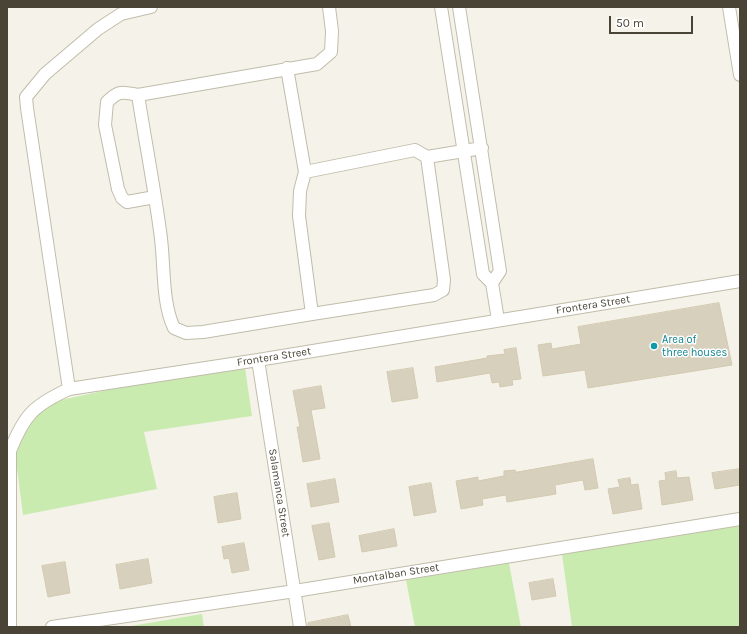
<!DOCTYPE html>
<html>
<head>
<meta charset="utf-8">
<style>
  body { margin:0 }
  #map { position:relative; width:747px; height:634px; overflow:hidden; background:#f5f3e9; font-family:Karla,sans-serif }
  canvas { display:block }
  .frame { position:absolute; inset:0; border:8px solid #494436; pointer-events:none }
  .scale { position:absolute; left:609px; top:16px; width:84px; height:18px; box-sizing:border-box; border:2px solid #494436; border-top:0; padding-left:5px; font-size:12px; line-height:14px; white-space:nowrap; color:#494436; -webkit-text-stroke:3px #fff; paint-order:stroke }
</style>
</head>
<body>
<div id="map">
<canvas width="747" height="634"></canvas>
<div class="frame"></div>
<div class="scale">50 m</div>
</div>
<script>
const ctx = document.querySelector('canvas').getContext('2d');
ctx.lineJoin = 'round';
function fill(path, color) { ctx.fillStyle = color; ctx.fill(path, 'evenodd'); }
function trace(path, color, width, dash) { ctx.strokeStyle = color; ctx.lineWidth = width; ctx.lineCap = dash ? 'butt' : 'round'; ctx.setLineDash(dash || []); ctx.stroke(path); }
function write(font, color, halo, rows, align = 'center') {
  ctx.font = font + ' Karla,sans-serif'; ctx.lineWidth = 3; ctx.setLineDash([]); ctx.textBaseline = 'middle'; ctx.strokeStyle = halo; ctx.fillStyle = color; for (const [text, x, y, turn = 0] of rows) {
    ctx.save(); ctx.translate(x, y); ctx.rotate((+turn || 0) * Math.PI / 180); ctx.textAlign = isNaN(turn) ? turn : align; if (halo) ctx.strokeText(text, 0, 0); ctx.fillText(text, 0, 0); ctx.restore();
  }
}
fill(new Path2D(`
  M 245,368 L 252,416 L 144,432 L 157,489 L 23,515 L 15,453 L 23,434 L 35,418 L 46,407 L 61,400 L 112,389 Z
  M 740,526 L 740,627 L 572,627 L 562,554 Z
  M 509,563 L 521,627 L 415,627 L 406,580 Z
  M 202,614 L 204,627 L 125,627 Z`), '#c9ebb0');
const building = new Path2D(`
  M 719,303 L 732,365 L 588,388 L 585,370 L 543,376 L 538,345 L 551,343 L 552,349 L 581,344 L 578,327 Z
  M 516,348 L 521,379 L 512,380 L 513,385 L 500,387 L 499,382 L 492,383 L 490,373 L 437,382 L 435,367 L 487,358 L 487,356 L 505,354 L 504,350 Z
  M 413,368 L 418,398 L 392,402 L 387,372 Z
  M 321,386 L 325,408 L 311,410 L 320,459 L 303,462 L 297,427 L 300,427 L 293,391 Z
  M 593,459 L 598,488 L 585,490 L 583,480 L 555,485 L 556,494 L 507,502 L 506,495 L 482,499 L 483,505 L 461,509 L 456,481 L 478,477 L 478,481 L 504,476 L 504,471 L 515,470 L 516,472 Z
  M 740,469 L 740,485 L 715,489 L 712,473 Z
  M 676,471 L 677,478 L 689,477 L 693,500 L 662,505 L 659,481 L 666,480 L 665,473 Z
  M 630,478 L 631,485 L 638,484 L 642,509 L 613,514 L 608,489 L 620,487 L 618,480 Z
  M 335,479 L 339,502 L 311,507 L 307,484 Z
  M 431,483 L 436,512 L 414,516 L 409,487 Z
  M 237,493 L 241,519 L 218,523 L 214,497 Z
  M 329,523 L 335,557 L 319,560 L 312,526 Z
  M 394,529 L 397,546 L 362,552 L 359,536 Z
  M 244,543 L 249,570 L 232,573 L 229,558 L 224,559 L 222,547 Z
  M 148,559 L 152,583 L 120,589 L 116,565 Z
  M 65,562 L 70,593 L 48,597 L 42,566 Z
  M 553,579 L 556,596 L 532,600 L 529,583 Z
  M 348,615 L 351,627 L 308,627 L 308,623 Z`);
fill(building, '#d7d0bd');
trace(building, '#d3c9b0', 1);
const street = new Path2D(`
  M 441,7 L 483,274 L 492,283 L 498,320
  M 459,7 L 500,271 L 492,283
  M 729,7 L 740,75
  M 287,68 L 305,172 L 300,191 L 299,216 L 312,314 L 434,295 L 443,290 L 444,280 L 427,157 L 482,148
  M 138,95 C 145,140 154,186 160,231 C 165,261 161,301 174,328 L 186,333 L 203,332 L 312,314
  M 305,172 L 415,150 L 427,157
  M 155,197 L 127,202 L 122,198 L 118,189 L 105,125 L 107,102 C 119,90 122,92 138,95 L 317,64 L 331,52 L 332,31 L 329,7
  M 258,360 L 300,627
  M 69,389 L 27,108 L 26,97 L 45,74 L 98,29 L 121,14 L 151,7
  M 10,627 L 10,451 C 24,415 34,405 69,389 L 258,360 L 740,281
  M 52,627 L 295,591 L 740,519`);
trace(street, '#c1bcaa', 14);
trace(street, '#fff', 12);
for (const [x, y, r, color] of [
  [654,346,4,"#0f9aa8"]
]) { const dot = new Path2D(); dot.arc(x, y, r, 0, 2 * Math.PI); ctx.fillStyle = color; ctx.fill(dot); trace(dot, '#fff', 1.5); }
write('11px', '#494436', '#fff', [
  ["Frontera Street",593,305,-9],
  ["Frontera Street",274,357,-9],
  ["Salamanca Street",279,493,81],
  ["Montalban Street",396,574,-9]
]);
write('11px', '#0d838f', '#fff', [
  ["Area of",662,340],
  ["three houses",662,353]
], 'left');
</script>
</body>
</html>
